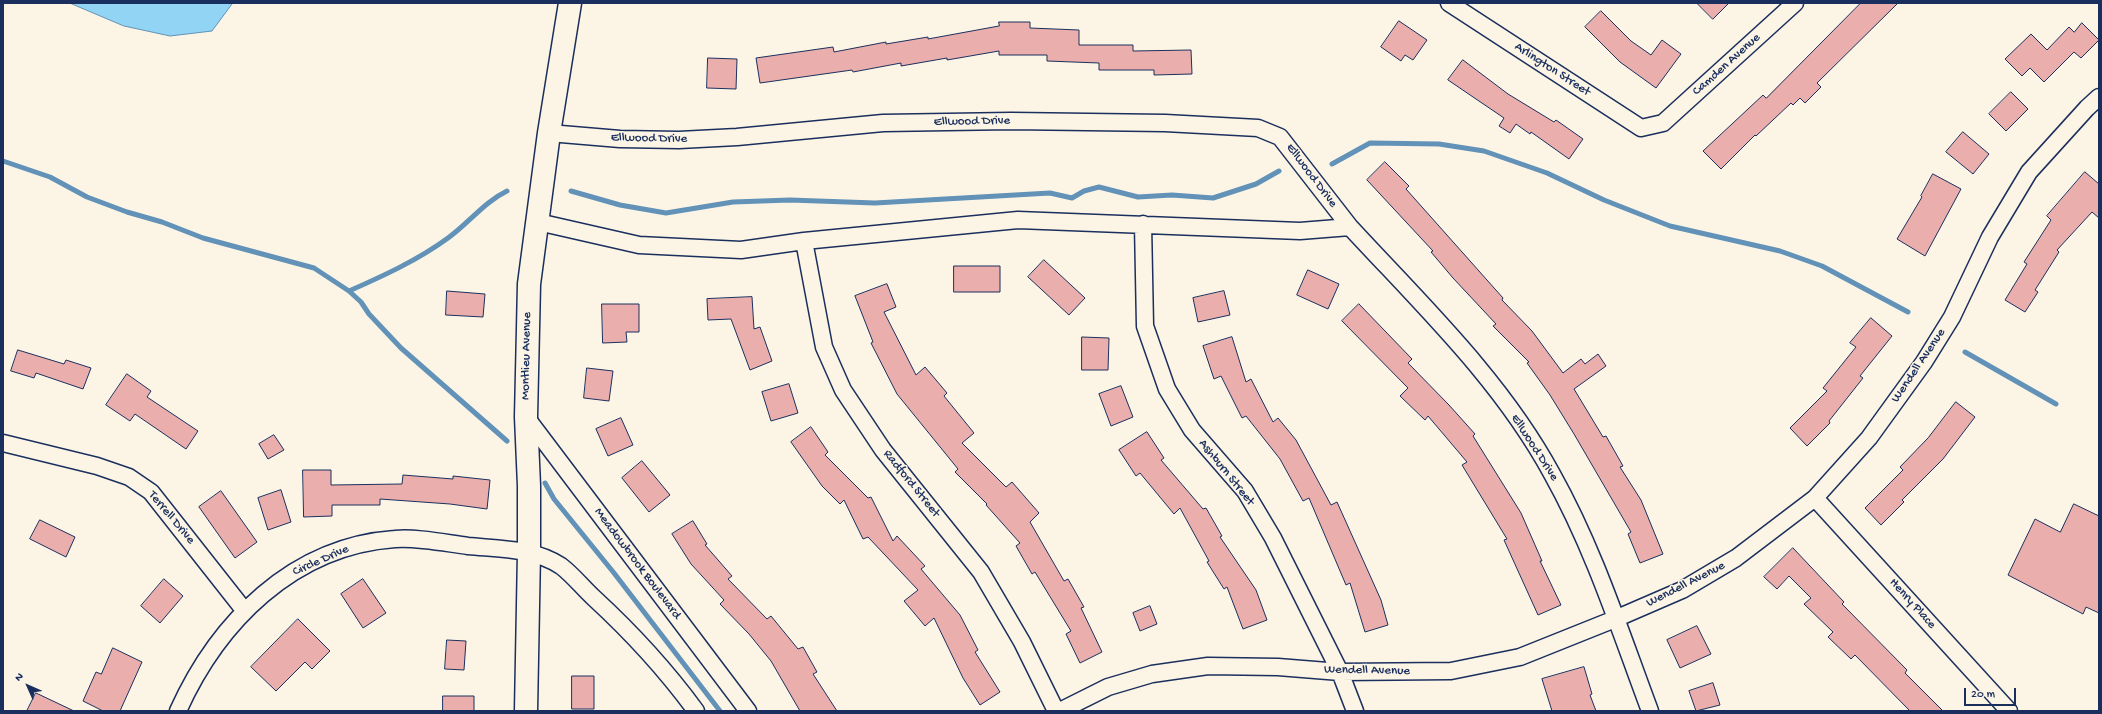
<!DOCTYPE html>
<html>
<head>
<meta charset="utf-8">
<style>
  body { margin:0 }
  #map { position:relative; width:2102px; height:714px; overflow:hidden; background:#fcf5e5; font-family:"Gochi Hand",sans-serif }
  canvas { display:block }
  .frame { position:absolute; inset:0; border:4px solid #1b2f5e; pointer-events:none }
  .north { position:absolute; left:8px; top:666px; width:40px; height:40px; -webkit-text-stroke:3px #fcf5e5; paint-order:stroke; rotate:315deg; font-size:11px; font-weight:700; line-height:16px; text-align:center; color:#1b2f5e }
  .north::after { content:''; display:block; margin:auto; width:14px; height:18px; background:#1b2f5e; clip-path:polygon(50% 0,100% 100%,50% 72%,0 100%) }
  .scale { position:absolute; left:1964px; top:688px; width:52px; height:18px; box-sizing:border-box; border:2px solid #1b2f5e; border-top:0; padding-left:5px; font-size:12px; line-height:14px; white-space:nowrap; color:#1b2f5e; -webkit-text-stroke:3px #fcf5e5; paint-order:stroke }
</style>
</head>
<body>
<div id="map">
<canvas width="2102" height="714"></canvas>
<div class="frame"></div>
<div class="north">N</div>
<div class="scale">20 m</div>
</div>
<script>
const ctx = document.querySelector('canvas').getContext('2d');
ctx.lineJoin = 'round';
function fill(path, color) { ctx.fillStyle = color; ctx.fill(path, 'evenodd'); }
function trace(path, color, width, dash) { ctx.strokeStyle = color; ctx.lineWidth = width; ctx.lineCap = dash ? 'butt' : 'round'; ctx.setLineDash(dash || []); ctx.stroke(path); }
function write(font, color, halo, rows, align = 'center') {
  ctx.font = font + ' "Gochi Hand",sans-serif'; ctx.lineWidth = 3; ctx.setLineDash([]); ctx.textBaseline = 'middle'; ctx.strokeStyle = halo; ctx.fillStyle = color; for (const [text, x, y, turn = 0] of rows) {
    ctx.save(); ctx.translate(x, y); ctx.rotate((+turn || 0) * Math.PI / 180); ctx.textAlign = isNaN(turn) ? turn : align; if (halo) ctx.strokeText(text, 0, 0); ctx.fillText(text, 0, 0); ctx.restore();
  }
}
const water = new Path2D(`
  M 70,3 L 231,3 L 232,4 L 212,31 L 170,36 L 124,26 Z`);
fill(water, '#91d4f3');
trace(water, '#6292b7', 1);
trace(new Path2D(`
  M 3,161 L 50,177 L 87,197 L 127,212 L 162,222 L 203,238 L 314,268 L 349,291 L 361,302 L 369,314 L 401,348 L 507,441
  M 1332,164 L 1370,143 L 1439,144 L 1484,151 L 1547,173 L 1604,200 L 1670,226 L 1780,251 L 1822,266 L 1908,312
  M 571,191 L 620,205 L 666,213 L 733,202 L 790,200 L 875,203 L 1050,193 L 1072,198 L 1084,191 L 1099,187 L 1138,197 L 1172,195 L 1213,198 L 1256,184 L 1279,171
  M 349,291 C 383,276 418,260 448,238 C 469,223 484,202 507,191
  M 1965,352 L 2056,404
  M 545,483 L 554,499 L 614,573 L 720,711`), '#6292b7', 5);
const building = new Path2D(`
  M 1697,3 L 1729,3 L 1713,19 Z
  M 1861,3 L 1898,3 L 1817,83 L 1821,87 L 1805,103 L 1800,98 L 1793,105 L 1791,103 L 1756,136 L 1755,135 L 1721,169 L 1703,151 L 1763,95 L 1766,98 Z
  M 1601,11 L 1631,41 L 1651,55 L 1662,40 L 1681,54 L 1656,88 L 1620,62 L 1585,27 Z
  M 1399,21 L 1427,40 L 1413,60 L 1405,55 L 1401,61 L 1381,47 Z
  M 999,22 L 1030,22 L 1030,28 L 1079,30 L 1079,45 L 1133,45 L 1133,51 L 1191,50 L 1192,74 L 1154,75 L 1154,70 L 1099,70 L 1099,63 L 1047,61 L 1047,55 L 999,55 L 999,51 L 947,60 L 947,58 L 901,66 L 901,63 L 853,72 L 852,70 L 760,83 L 756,58 L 833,47 L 834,52 L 886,42 L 886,44 L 928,37 L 928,39 L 999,26 Z
  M 2082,23 L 2099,40 L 2081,58 L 2074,52 L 2044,82 L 2030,68 L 2022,76 L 2005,59 L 2031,34 L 2047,50 L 2069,27 L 2074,32 Z
  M 708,58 L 737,59 L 736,89 L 707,88 Z
  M 1463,60 L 1508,94 L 1554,122 L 1556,120 L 1583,139 L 1569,159 L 1531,132 L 1530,134 L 1516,124 L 1510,133 L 1499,126 L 1504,118 L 1448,80 Z
  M 2011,92 L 2028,109 L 2006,131 L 1989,114 Z
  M 1963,132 L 1989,154 L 1973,174 L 1946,152 Z
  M 1385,162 L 1409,186 L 1406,189 L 1503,298 L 1502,300 L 1532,331 L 1563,373 L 1581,359 L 1585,364 L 1598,354 L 1606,366 L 1574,389 L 1603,437 L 1606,436 L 1623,466 L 1620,467 L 1641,500 L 1663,554 L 1640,563 L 1628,534 L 1631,532 L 1574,434 L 1550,395 L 1527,363 L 1529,362 L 1493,326 L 1496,324 L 1453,278 L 1431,252 L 1433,251 L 1367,180 Z
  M 2085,172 L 2099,184 L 2099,218 L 2092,212 L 2057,250 L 2059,252 L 2035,290 L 2038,292 L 2025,312 L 2005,300 L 2027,264 L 2024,262 L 2051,220 L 2047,216 Z
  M 1933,174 L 1961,189 L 1925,256 L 1897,239 L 1922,197 L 1921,196 Z
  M 1044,260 L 1085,298 L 1069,315 L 1028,277 Z
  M 954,266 L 1000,266 L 1000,292 L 954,292 Z
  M 1308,270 L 1339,284 L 1328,309 L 1297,295 Z
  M 887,284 L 896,307 L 884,312 L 916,375 L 925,367 L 947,393 L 944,396 L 974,433 L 962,443 L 1006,487 L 1012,482 L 1039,513 L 1030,522 L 1064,581 L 1068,579 L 1084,607 L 1081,608 L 1102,652 L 1080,663 L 1066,634 L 1071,631 L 1035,572 L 1032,574 L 1016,546 L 1020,543 L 986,505 L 987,504 L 955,472 L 958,469 L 897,394 L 871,343 L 873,342 L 855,296 Z
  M 447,291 L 485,294 L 483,317 L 446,315 Z
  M 1224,291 L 1230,315 L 1198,322 L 1193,298 Z
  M 752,297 L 754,329 L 760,327 L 772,361 L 750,370 L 731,319 L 708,320 L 707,299 Z
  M 602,304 L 639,304 L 639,332 L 626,332 L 627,342 L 603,343 Z
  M 1359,304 L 1412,359 L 1408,363 L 1449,405 L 1475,434 L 1473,436 L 1521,513 L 1542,561 L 1540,561 L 1561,605 L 1538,615 L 1504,540 L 1507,539 L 1462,465 L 1467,462 L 1428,416 L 1425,420 L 1400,396 L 1408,388 L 1342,321 Z
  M 1871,318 L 1892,336 L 1860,376 L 1863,378 L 1829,421 L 1830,423 L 1807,446 L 1790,428 L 1827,391 L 1823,388 L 1856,347 L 1850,343 Z
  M 1082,337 L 1109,338 L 1108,370 L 1082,370 Z
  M 1232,337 L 1246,382 L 1251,379 L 1273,422 L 1278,418 L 1296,440 L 1331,505 L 1337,502 L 1381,600 L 1388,625 L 1365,632 L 1350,583 L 1346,585 L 1309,498 L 1303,501 L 1280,459 L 1246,416 L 1242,418 L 1221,376 L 1214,379 L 1203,346 Z
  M 18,350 L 64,364 L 66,360 L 91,368 L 83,389 L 36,373 L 34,378 L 11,371 Z
  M 587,368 L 613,371 L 609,401 L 584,398 Z
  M 127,374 L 151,391 L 147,397 L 198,431 L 186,449 L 135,414 L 130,421 L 106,405 Z
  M 789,384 L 798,413 L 771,421 L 762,392 Z
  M 1121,386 L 1133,417 L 1111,426 L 1099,394 Z
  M 1956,402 L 1975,417 L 1943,459 L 1902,500 L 1904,502 L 1881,525 L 1865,508 L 1903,470 L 1900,467 L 1928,438 Z
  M 621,418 L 633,445 L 608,456 L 596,429 Z
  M 811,427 L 828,452 L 825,455 L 868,498 L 871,497 L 893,541 L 897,536 L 925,566 L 921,569 L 960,615 L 978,650 L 975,652 L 1000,692 L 980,705 L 963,678 L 934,618 L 925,626 L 904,601 L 918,590 L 868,537 L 863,539 L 844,500 L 840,504 L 822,486 L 791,442 Z
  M 1147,432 L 1164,458 L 1161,460 L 1203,509 L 1206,508 L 1222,536 L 1220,537 L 1256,590 L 1267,620 L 1243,629 L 1227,587 L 1224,589 L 1207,562 L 1209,561 L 1180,508 L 1174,514 L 1140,473 L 1136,476 L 1119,450 Z
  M 274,435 L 284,450 L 268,459 L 259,444 Z
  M 642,461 L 670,495 L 649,512 L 622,478 Z
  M 303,470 L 331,470 L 331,485 L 402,484 L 403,475 L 453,479 L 453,476 L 490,480 L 487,509 L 450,504 L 380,499 L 380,505 L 332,505 L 332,516 L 304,517 Z
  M 281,490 L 291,522 L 268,530 L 258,498 Z
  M 221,491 L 257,542 L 235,558 L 199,507 Z
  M 2074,504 L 2099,516 L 2099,613 L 2086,607 L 2083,614 L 2008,575 L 2035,519 L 2060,532 Z
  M 40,520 L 75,537 L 66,557 L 30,539 Z
  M 693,521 L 707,544 L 705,545 L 732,576 L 728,579 L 767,619 L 771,616 L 798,649 L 803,647 L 817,672 L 813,674 L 837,711 L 800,711 L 771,661 L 749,634 L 720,604 L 724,600 L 691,564 L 672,534 Z
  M 1793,548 L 1844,602 L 1842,604 L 1907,670 L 1905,673 L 1943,711 L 1910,711 L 1855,655 L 1851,659 L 1828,637 L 1833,632 L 1804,604 L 1811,598 L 1789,576 L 1777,589 L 1764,577 Z
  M 164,579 L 183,596 L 160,623 L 141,606 Z
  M 363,579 L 386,613 L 363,628 L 341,594 Z
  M 1150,606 L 1157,624 L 1140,631 L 1133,613 Z
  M 298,619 L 330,651 L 312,669 L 305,662 L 276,691 L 251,667 Z
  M 1697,626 L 1711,654 L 1680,668 L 1667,640 Z
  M 447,640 L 466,641 L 464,670 L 445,669 Z
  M 113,648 L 142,662 L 120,711 L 103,711 L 83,701 L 96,672 L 101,674 Z
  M 1584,667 L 1592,694 L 1590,695 L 1596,711 L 1552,711 L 1542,679 Z
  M 572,676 L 594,676 L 594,709 L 572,709 Z
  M 1713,683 L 1720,705 L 1696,711 L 1689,691 Z
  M 36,693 L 74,711 L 27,711 Z
  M 443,696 L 474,696 L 474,711 L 443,711 Z`);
fill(building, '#eaafad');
trace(building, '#1b2f5e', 1);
const street = new Path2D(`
  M 1449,3 L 1641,128 L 1663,123 L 1795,3
  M 549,133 L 620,139 L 679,140 L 737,137 L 883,123 L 1011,121 L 1165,123 L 1258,128 L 1280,137 L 1350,227
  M 538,222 L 639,245 L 741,250 L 804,241 L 1018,220 L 1300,231 L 1350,227 C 1422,305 1501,380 1552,474 C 1594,549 1620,631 1650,711
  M 1143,224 L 1145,326 L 1167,389 L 1192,430 L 1245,491 L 1273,538 L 1340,672 L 1355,711
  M 804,241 L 824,347 L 843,390 L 883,450 L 981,572 L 1022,642 L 1056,711
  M 526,417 L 748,711
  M 3,443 L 97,466 L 129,477 L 151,492 L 244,610
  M 1815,498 L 2009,711
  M 178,711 C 218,622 293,546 395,539 C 417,537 445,543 468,546 C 499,549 534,548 561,566 C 573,575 583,588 594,598 C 632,633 666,670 696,711
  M 1060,711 L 1108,687 L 1152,674 L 1208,666 L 1278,667 L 1340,672 L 1451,671 L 1520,657 L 1615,619 L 1682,590 L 1736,558 L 1815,498 L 1869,438 L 1924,362 L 1952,317 L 1990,237 L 2029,172 L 2087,108 L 2099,97`);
const secondary = new Path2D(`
  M 526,711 L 529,552 L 529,486 L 526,417 L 529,284 L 549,133 L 570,3`);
trace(street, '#1b2f5e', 19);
trace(secondary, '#1b2f5e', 25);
trace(street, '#fcf5e5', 16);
trace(secondary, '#fcf5e5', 22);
write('13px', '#1b2f5e', '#fcf5e5', [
  ["Camden Avenue",1727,65,-42],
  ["Arlington Street",1552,70,33],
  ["Ellwood Drive",972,122,-1],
  ["Ellwood Drive",649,139,1],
  ["Ellwood Drive",1311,176,53],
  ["Montlieu Avenue",527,356,-89],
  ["Wendell Avenue",1919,366,-56],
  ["Ellwood Drive",1534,448,57],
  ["Ashburn Street",1226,473,51],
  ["Radford Street",911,484,51],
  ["Terrell Drive",171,518,50],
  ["Circle Drive",321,561,-24],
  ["Meadowbrook Boulevard",637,564,53],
  ["Wendell Avenue",1686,585,-27],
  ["Henry Place",1912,604,48],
  ["Wendell Avenue",1367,671,1]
]);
</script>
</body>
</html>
